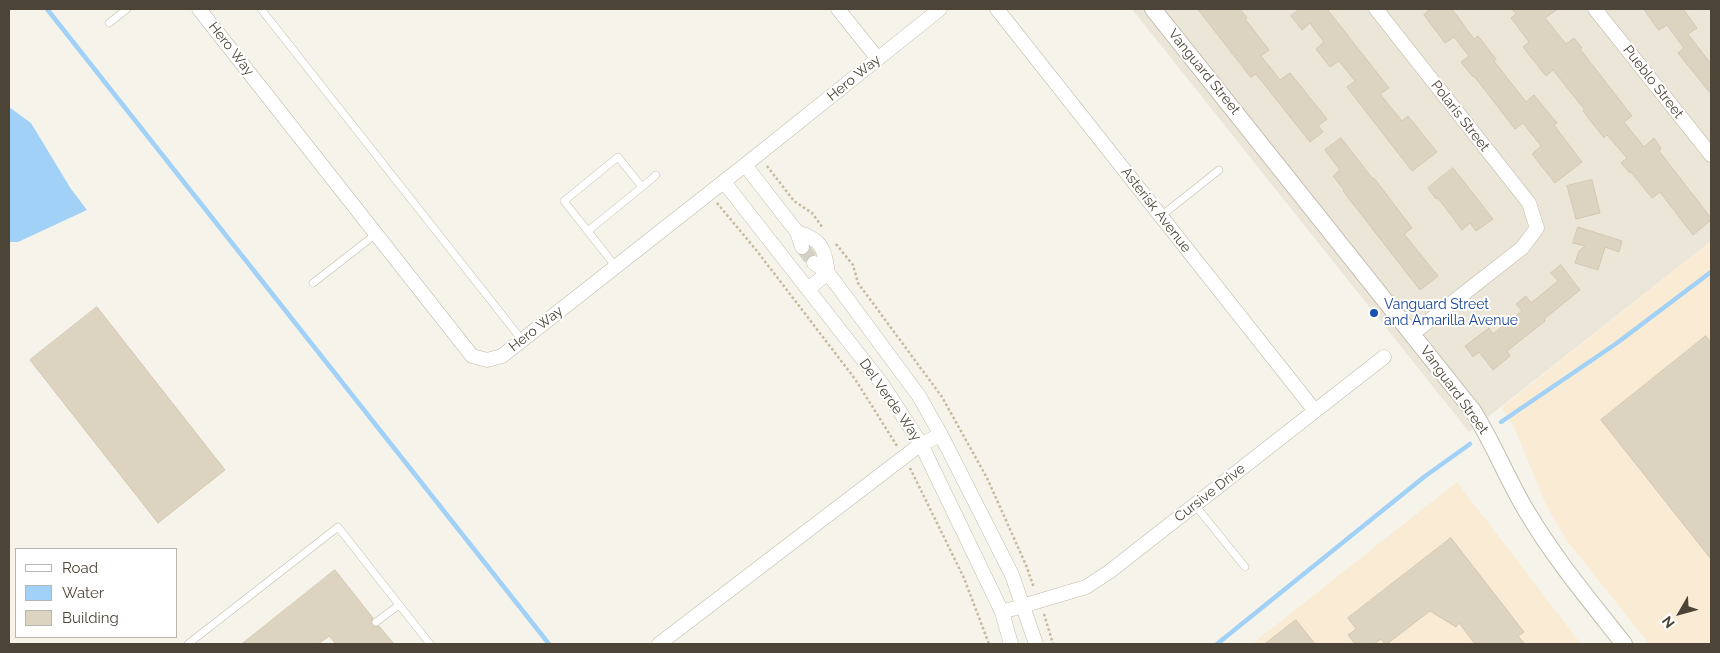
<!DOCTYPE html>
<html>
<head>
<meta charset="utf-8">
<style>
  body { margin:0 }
  #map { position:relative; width:1720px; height:653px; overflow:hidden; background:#f6f3ea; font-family:Raleway,sans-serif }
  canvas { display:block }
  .frame { position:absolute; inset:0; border:10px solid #4c4537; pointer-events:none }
  .legend { position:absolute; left:15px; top:548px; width:162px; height:90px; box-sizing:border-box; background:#fff; border:1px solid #b7b5af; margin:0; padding:6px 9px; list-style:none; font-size:15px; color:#4c4537 }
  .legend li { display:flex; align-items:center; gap:10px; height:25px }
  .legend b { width:25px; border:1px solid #b7b5af }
  .north { position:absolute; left:1655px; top:588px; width:50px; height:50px; -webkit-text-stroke:4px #fff; paint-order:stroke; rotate:232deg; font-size:14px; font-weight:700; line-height:20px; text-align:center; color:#4c4537 }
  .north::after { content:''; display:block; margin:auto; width:18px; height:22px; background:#4c4537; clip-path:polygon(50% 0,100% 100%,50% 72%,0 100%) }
</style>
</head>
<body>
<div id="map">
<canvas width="1720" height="653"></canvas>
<div class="frame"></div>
<ul class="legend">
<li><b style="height:6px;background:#fff"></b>Road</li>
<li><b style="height:14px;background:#a2d1f8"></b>Water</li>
<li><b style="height:14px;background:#ddd3c1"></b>Building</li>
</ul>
<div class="north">N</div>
</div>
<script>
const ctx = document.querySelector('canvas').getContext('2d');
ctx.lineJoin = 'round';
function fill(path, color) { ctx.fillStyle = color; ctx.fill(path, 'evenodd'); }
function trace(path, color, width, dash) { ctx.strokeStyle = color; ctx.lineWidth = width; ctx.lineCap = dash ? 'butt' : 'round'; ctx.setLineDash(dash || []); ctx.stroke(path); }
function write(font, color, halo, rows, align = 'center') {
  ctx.font = font + ' Raleway,sans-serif'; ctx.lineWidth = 4; ctx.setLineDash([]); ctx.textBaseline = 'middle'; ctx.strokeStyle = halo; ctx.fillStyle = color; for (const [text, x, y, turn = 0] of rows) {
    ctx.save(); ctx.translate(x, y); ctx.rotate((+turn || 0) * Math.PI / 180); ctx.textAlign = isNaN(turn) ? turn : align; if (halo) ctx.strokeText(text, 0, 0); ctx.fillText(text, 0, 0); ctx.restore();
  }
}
fill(new Path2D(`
  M 1132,9 L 1711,9 L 1711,241 L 1469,432 Z`), '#ebe6d8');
fill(new Path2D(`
  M 1711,241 L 1711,644 L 1649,644 L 1566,539 L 1547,507 L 1517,434 L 1511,422 L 1501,408 Z
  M 1457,482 L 1581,644 L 1252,644 Z`), '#f9ebd4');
fill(new Path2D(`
  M 9,107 L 31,123 L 71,189 L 87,210 L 18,242 L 9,242 Z`), '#a2d1f8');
trace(new Path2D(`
  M 47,9 L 549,644
  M 1501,422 L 1617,343 L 1711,272
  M 1217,644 L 1424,477 L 1470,444`), '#a2d1f8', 4.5);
const building = new Path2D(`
  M 1198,9 L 1240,9 L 1247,18 L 1245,19 L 1269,50 L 1261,56 L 1280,80 L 1290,73 L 1327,119 L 1318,126 L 1323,132 L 1310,142 L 1256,74 L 1251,77 Z
  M 1300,9 L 1327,9 L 1389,88 L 1380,94 L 1402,121 L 1408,116 L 1437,152 L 1412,171 L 1347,87 L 1355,81 L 1339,61 L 1330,67 L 1316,49 L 1324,42 L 1310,23 L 1302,30 L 1291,16 Z
  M 1431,9 L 1452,9 L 1474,39 L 1478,36 L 1496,59 L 1494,61 L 1526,102 L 1534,95 L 1557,123 L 1554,125 L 1582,162 L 1555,183 L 1532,154 L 1541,146 L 1523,123 L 1515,129 L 1474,76 L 1473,77 L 1461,62 L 1469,56 L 1454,37 L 1445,43 L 1424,15 Z
  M 1512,9 L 1558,9 L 1545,18 L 1566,44 L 1574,38 L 1582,48 L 1580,49 L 1632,116 L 1624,122 L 1644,147 L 1654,138 L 1661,148 L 1659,151 L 1711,218 L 1711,220 L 1693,235 L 1660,192 L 1652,198 L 1631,172 L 1630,173 L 1621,163 L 1627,158 L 1607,135 L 1604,138 L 1583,111 L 1584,109 L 1553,70 L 1546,76 L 1523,47 L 1529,42 L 1511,18 L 1516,14 Z
  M 1644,9 L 1683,9 L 1697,28 L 1688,34 L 1711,64 L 1711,94 L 1678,53 L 1684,48 L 1667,25 L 1659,30 Z
  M 1341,138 L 1373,179 L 1374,178 L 1412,228 L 1404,234 L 1438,276 L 1420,290 L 1343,191 L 1344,190 L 1333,176 L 1340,170 L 1325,150 Z
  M 1453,168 L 1493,219 L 1476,231 L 1470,223 L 1462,230 L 1438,198 L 1436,199 L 1428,188 Z
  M 1592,180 L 1600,213 L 1576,219 L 1567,186 Z
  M 1578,227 L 1622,241 L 1619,252 L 1605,247 L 1598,270 L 1575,263 L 1579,251 L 1585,246 L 1573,243 Z
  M 1561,265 L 1580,290 L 1544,319 L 1545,321 L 1507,351 L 1510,356 L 1493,370 L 1479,352 L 1473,357 L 1465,346 L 1489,328 L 1493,334 L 1522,311 L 1516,304 L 1526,296 L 1531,303 L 1558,281 L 1551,273 Z
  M 97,307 L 225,470 L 158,523 L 30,360 Z
  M 1706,336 L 1711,343 L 1711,559 L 1601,420 Z
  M 1451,538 L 1524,632 L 1518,636 L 1525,644 L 1475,644 L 1459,623 L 1456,627 L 1430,611 L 1387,644 L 1385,644 L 1381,639 L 1374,644 L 1355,644 L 1348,635 L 1356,629 L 1348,618 Z
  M 335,570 L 373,618 L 371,622 L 372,626 L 376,627 L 379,626 L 394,644 L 336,644 L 329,636 L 318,644 L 242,644 Z
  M 1296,620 L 1315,644 L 1265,644 Z`);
fill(building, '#ddd3c1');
trace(building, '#d5c8b1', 1);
trace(new Path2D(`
  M 802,247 L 814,263`), '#d4d0c6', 14, [14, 7]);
const service = new Path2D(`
  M 261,9 L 522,340
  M 109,23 L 127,9
  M 642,187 L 656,175
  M 1161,216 L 1219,170
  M 588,231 L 642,187 L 618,157 L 564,201 L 616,267
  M 313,283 L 376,234
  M 1195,505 L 1245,567
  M 376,622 L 399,605
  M 188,644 L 338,527 L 430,644`);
const minor = new Path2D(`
  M 199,9 L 472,356 L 487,360 L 502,356 L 745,165 L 940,9
  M 838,9 L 878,59
  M 997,9 L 1315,411
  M 1376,9 L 1529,203 L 1537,228 L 1522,248 L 1412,334
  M 1595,9 L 1711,155
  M 745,165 L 797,232 L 802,247
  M 724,182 L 882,384 L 921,444 L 1002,612 L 1011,644
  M 797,232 C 822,240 824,247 828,273
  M 814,263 L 828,273 L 919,396 L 941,435 L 1012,575 L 1036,644
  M 808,289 L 828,273
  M 1002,612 L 1086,587 L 1109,572 L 1384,357
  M 659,644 L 921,444 L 941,435`);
const tertiary = new Path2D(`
  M 1153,9 L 1473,411 C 1494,444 1507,479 1527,512 C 1555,559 1590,601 1624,644`);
trace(service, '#c3bcac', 8);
trace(minor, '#c3bcac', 15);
trace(tertiary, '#c3bcac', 18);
trace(new Path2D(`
  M 767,166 L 794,201 L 812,213 L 823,228
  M 717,203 L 757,251 L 855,379 L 897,446
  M 836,244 L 853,265 L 858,283 L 942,397 L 987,478 L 1026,565 L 1034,588
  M 910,468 L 964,578 L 989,644
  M 1044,614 L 1053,644`), '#c7b99b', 2.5, [2.5, 2.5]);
trace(service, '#fff', 7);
trace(minor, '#fff', 14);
trace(tertiary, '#fff', 16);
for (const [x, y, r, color] of [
  [1374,313,5,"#1a4fb4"]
]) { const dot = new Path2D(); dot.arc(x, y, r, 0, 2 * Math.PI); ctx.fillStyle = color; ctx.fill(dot); trace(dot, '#fff', 2); }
write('14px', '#4c4537', '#fff', [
  ["Hero Way",231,49,52],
  ["Vanguard Street",1204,72,51],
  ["Hero Way",854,78,-39],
  ["Pueblo Street",1653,82,52],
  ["Polaris Street",1460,116,52],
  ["Asterisk Avenue",1156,210,52],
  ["Hero Way",536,329,-38],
  ["Vanguard Street",1454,390,54],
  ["Del Verde Way",890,400,55],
  ["Cursive Drive",1210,493,-38]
]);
write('14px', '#164399', '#fff', [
  ["Vanguard Street",1384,305],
  ["and Amarilla Avenue",1384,321]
], 'left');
</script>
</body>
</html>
